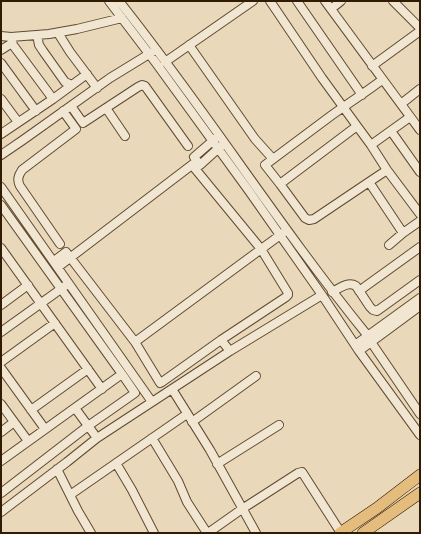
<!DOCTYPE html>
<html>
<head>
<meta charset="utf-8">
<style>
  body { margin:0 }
  #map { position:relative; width:421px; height:534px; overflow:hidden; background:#e9d9ba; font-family:"IM FELL DW Pica",serif }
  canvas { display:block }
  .frame { position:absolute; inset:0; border:2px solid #321b03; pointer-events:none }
</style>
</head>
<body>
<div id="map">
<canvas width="421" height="534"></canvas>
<div class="frame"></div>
</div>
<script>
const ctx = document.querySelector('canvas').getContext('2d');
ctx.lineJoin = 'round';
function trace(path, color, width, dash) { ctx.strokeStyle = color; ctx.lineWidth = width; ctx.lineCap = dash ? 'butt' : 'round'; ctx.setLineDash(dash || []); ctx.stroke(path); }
const minor = new Path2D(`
  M 109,1 L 156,63 L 249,191 L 322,295 L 359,351 L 420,435
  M 119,1 C 206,110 280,228 368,336 L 371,342 L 420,414
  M 270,1 L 322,78 L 357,126 L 280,184 L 265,165 L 332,115 C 349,103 366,92 382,80
  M 297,1 L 362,95
  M 325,1 L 420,130
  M 393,1 L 420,28
  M 331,9 L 341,1
  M 58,33 L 70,52 L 97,88
  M 37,35 L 39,45 L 43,51 L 65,82 L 72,85
  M 1,36 L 11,37 L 49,34 L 77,29 L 122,18
  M 11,37 L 13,45 L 53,99
  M 189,45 L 255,139 L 273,159
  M 1,50 L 12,43
  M 165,62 L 253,1
  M 1,63 L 36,111
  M 372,66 L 420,31
  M 1,99 L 18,122
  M 401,104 L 420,89
  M 71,106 L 83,123 L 138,87 L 142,85 L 145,86 L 188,146
  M 106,108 L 125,136
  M 410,117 L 371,145 L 387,170 L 420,214
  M 357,126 L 371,145
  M 391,131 L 420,172
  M 1,134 L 53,99 L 87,74
  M 216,138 L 194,157 L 200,165 L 221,146
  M 1,155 L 23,140 L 110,78 L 154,51
  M 192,165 L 261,249 L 288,293 L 288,295 L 286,297 L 221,340
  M 369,182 L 387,170
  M 280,184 L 305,218 L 309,220 L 314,219 L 369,182 L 403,233
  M 1,187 L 152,402
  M 1,205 L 122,374
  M 60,244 L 20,186 C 17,180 18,176 22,170 L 76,129 L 63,111
  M 389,245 L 403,233 L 420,221
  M 1,248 L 102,389
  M 54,261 L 66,252 L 135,342
  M 58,267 L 197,161
  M 359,291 L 420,247
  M 332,292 C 340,288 348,281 356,286 L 370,307 L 373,310 L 377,311 L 420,280
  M 1,305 L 28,285
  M 1,332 L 65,286
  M 355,345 L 420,298
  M 230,351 L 221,340 L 162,382 L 160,383 L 135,342 L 283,233
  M 359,351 L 420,306
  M 1,362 L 55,323
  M 1,368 L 45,429
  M 172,389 L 210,450 L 256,533
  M 1,404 L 28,441
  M 75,408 L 97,438
  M 31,410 L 88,369
  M 192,422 L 256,376
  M 1,432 L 14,422
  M 152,438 L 178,481 L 187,502 L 207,533
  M 1,461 L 122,374 L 135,393 L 88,426 L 1,493
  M 116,463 L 132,490 L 154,533
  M 217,464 L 279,425
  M 57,469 L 78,511 L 91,533
  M 70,495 L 187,414
  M 1,512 L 67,462 L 97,438 L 230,351 L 322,295
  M 208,533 L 242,509 L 298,473 L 302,472 L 341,533`);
const major = new Path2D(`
  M 340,533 L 377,508 L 420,475
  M 363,533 L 420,493`);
trace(minor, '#604a31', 10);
trace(major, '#321b03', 12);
trace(minor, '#f1e6d2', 8);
trace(major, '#e4bc7d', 11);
</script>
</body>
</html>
